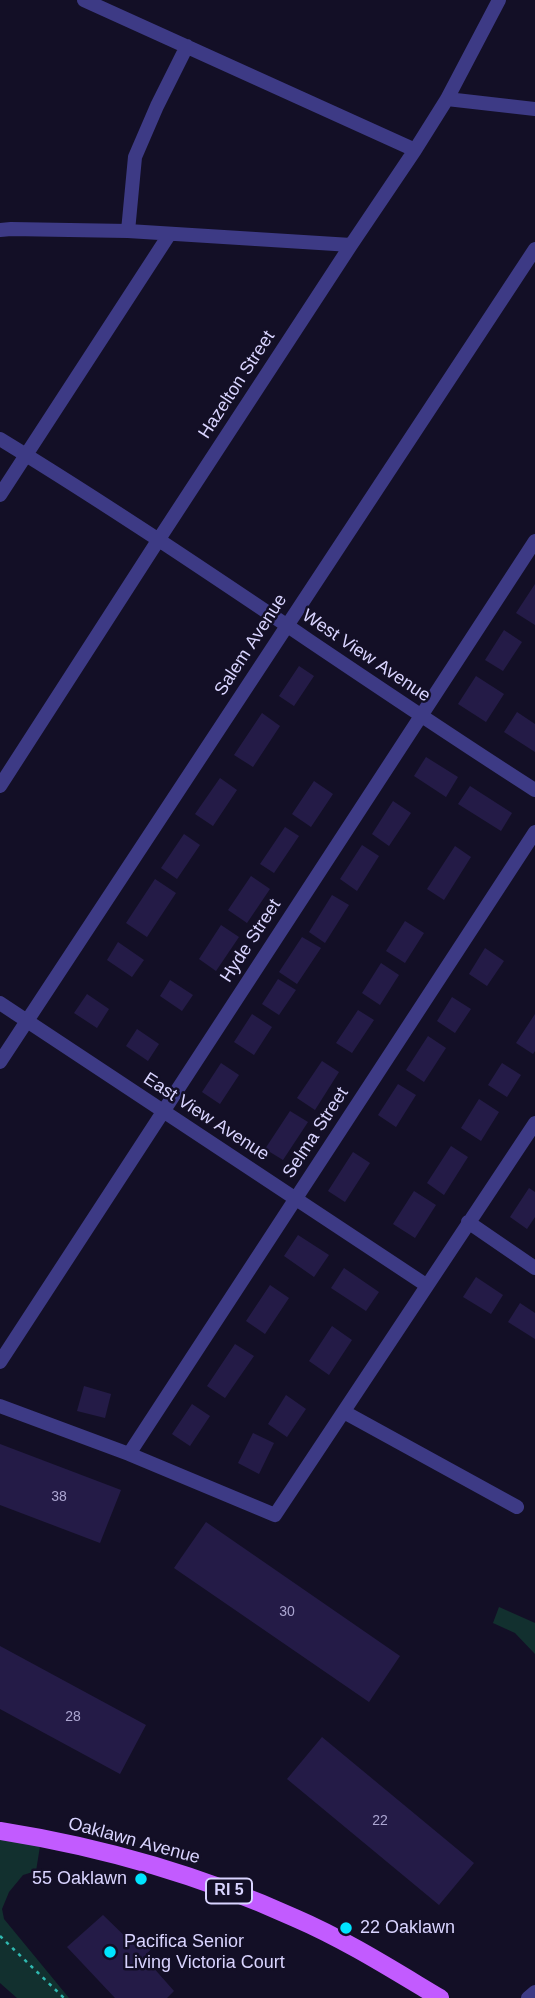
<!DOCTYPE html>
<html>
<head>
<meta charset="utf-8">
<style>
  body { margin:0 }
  canvas { display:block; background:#130f26 }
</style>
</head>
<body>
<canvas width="535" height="1998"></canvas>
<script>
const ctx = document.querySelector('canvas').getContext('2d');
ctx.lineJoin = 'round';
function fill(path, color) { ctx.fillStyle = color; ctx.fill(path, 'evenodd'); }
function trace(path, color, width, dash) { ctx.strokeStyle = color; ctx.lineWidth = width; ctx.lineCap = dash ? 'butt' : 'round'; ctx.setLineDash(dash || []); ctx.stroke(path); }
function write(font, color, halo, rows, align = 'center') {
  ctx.font = font + ' Arial,sans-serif'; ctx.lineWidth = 5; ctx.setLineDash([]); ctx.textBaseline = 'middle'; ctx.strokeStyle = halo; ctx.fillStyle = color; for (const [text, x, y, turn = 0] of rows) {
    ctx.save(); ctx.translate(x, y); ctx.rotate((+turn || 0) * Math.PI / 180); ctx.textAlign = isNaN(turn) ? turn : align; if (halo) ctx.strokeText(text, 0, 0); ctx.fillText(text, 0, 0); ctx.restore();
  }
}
fill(new Path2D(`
  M 499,1607 L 535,1623 L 535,1654 L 515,1633 L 493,1623 Z
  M 0,1830 L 41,1840 L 36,1871 L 23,1875 L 9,1892 L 2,1909 L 4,1919 L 69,1998 L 17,1998 L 0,1983 Z`), '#12302f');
fill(new Path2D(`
  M 535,584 L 535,625 L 516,613 Z
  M 504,630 L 522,642 L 503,671 L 485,660 Z
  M 299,666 L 314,676 L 294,706 L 279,696 Z
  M 476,676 L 504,694 L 486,722 L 458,704 Z
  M 517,712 L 535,724 L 535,752 L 504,732 Z
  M 262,713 L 280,726 L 253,767 L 234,755 Z
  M 426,757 L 458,777 L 446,797 L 414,776 Z
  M 220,778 L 237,790 L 213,826 L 195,814 Z
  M 314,781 L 333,794 L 311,827 L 292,814 Z
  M 470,786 L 512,813 L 501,831 L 458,804 Z
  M 393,801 L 411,813 L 389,846 L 372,834 Z
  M 285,827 L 299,836 L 274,873 L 260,864 Z
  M 184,834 L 200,845 L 177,879 L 161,868 Z
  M 362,845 L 379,856 L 357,891 L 340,879 Z
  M 455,846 L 471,857 L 444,900 L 427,889 Z
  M 251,876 L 270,889 L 247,923 L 228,910 Z
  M 155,879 L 176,893 L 147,937 L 126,923 Z
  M 332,895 L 349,905 L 325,943 L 309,932 Z
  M 405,921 L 424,933 L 405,963 L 386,951 Z
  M 221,925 L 239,937 L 216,971 L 199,959 Z
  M 302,937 L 321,948 L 297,984 L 279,972 Z
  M 118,942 L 144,960 L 132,977 L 107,960 Z
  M 485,948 L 504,961 L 487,986 L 469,974 Z
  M 381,963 L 399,975 L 380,1005 L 362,993 Z
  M 278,979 L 296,990 L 279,1015 L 262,1004 Z
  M 170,980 L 193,995 L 182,1011 L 160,996 Z
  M 87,994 L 109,1009 L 97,1028 L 74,1013 Z
  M 452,997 L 471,1009 L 455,1033 L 437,1021 Z
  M 358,1010 L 374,1020 L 352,1053 L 336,1043 Z
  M 252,1014 L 272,1027 L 254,1055 L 234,1042 Z
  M 535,1014 L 535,1051 L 533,1054 L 516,1043 Z
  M 137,1029 L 159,1044 L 148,1061 L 126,1046 Z
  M 428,1036 L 446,1048 L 424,1082 L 406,1070 Z
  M 322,1061 L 339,1072 L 315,1110 L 297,1098 Z
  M 221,1063 L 239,1075 L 220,1104 L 202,1092 Z
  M 502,1063 L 521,1075 L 507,1097 L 488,1085 Z
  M 398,1084 L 416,1095 L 396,1127 L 378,1115 Z
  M 479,1099 L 499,1112 L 481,1141 L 461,1128 Z
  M 290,1111 L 308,1122 L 283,1160 L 265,1149 Z
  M 451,1146 L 468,1157 L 444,1195 L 427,1183 Z
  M 353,1152 L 370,1163 L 345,1202 L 328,1191 Z
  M 529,1188 L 535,1192 L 535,1217 L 527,1229 L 510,1217 Z
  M 414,1191 L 436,1205 L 415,1238 L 393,1224 Z
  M 298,1235 L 329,1255 L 314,1277 L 284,1256 Z
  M 344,1268 L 379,1292 L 366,1311 L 331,1288 Z
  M 476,1277 L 503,1295 L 491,1314 L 463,1297 Z
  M 270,1285 L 289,1298 L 265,1334 L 246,1321 Z
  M 520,1303 L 535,1313 L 535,1339 L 508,1322 Z
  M 332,1326 L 352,1340 L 329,1375 L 309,1361 Z
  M 235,1344 L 254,1356 L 225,1398 L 207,1386 Z
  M 84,1386 L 111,1394 L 105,1418 L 77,1411 Z
  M 286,1395 L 306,1409 L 287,1437 L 268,1424 Z
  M 192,1404 L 210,1416 L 190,1446 L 172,1434 Z
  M 253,1433 L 274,1443 L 259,1474 L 238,1463 Z
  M 0,1444 L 121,1490 L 100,1543 L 0,1505 Z
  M 206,1522 L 400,1656 L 369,1702 L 174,1568 Z
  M 0,1646 L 146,1725 L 120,1774 L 0,1709 Z
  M 322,1737 L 474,1863 L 439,1905 L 287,1779 Z
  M 103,1915 L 134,1945 L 142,1938 L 152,1948 L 144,1957 L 174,1991 L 167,1998 L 115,1998 L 67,1947 Z`), '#241b47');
trace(new Path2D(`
  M 0,1936 L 64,1998`), '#2fb8b0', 2.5, [3.5, 5]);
trace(new Path2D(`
  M 84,0 L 415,150
  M 447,99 L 535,109
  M 0,230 L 11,229 L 128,231 L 351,245
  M 128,231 L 135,157 L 157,106 L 187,46
  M 0,439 C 182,550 355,675 535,790
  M 0,495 L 169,235
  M 0,786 L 159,539 L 351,245 L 415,150 L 447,99 L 499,0
  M 0,1003 L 426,1285
  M 0,1062 L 535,249
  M 468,1222 L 535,1268
  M 0,1362 L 535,541
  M 0,1406 L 129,1454 L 275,1515 L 535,1123
  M 344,1412 L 517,1507
  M 129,1454 L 535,832
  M 528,1998 L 535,1992`), '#3d3a85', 14);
trace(new Path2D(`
  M 0,1831 C 101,1847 202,1876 295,1918 C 346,1940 393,1970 440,1998`), '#c25bff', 18);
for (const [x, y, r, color] of [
  [141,1879,7,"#00e5ff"],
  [346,1928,7,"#00e5ff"],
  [110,1952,7,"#00e5ff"]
]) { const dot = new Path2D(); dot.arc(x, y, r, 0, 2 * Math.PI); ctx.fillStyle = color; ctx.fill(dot); trace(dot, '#130f26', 2.5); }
write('14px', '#aca6d1', null, [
  ["38",59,1497],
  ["30",287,1612],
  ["28",73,1717],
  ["22",380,1821]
]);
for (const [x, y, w] of [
  [229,1891,46]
]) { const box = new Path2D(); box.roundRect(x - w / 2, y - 12.5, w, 25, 5); ctx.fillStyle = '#130f26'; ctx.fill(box); trace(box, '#d9d4ff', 2); }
write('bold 16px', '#d9d4ff', null, [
  ["RI 5",229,1891]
]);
write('18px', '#d9d4ff', '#130f26', [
  ["Hazelton Street",237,385,-57],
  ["Salem Avenue",251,645,-57],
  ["West View Avenue",366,656,34],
  ["Hyde Street",251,941,-57],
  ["East View Avenue",206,1117,33],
  ["Selma Street",316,1133,-57],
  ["Oaklawn Avenue",134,1841,15]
]);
write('18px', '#d9d4ff', '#130f26', [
  ["55 Oaklawn",127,1879,"right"],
  ["22 Oaklawn",360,1928],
  ["Pacifica Senior",124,1942],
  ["Living Victoria Court",124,1963]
], 'left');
</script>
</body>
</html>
